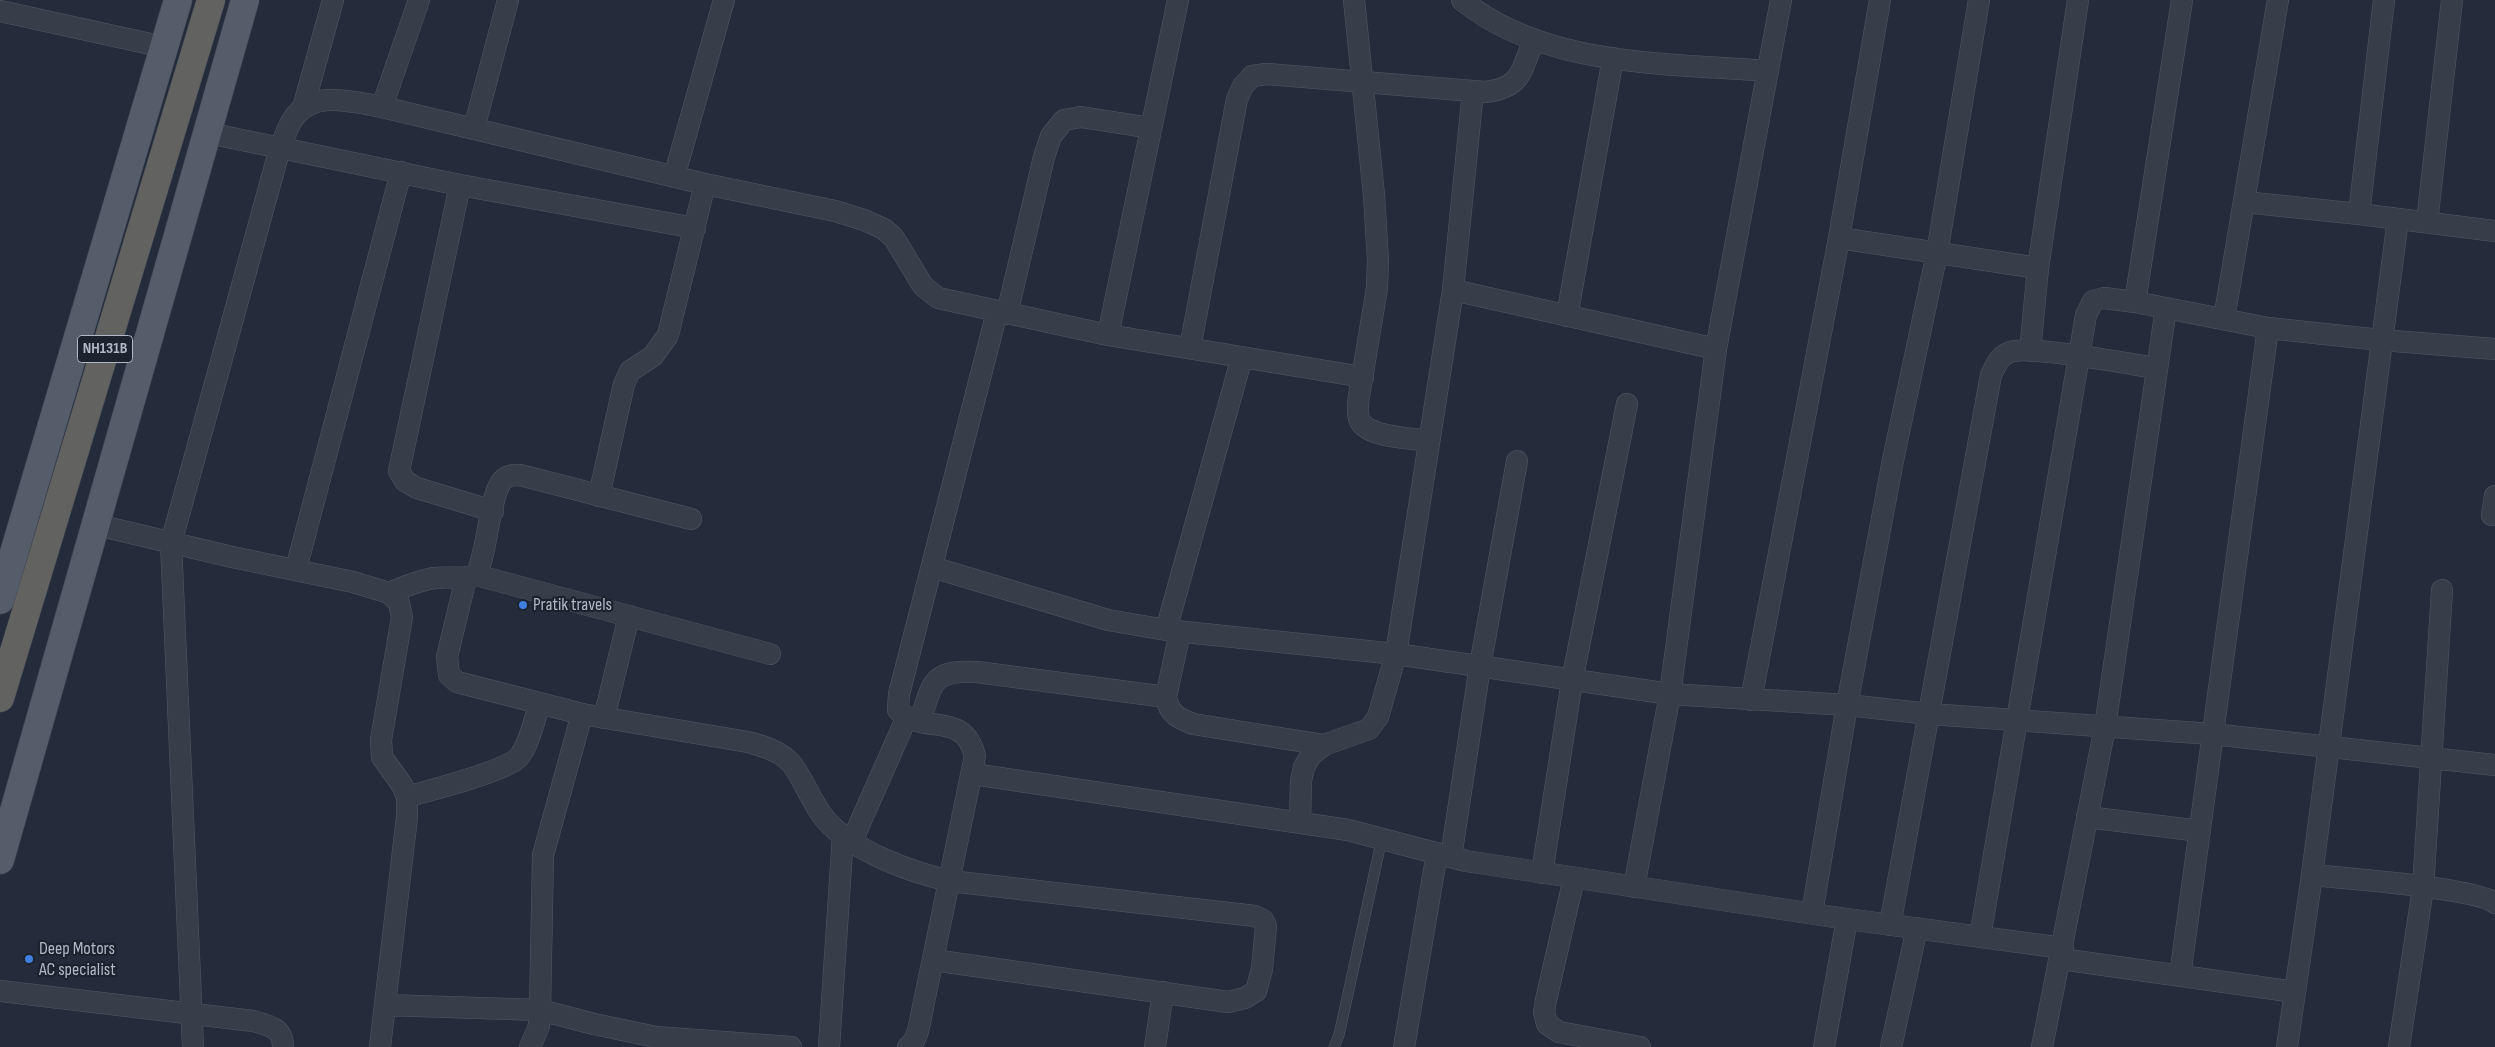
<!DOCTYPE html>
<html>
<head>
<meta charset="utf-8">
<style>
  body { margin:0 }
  canvas { display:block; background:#242b3a }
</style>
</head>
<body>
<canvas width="2495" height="1047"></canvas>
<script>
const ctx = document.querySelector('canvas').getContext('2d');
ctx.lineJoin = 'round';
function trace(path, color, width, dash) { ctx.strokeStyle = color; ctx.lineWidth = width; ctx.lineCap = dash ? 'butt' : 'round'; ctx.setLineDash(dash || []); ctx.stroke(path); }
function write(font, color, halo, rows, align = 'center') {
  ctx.font = font + ' "Sofia Sans Condensed",sans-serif'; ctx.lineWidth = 4.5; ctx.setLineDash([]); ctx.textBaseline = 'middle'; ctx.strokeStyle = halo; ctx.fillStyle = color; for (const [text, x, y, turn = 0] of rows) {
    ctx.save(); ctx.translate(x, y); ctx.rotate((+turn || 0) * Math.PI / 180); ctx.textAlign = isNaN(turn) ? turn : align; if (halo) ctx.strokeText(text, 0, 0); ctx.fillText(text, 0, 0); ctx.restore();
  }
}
const service = new Path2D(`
  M 1334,1047 L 1339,1035 L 1382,838`);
const minor = new Path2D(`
  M 1354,0 L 1374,195 L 1378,261 L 1377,288 L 1358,402 C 1358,407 1357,416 1360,421 C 1369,438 1411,438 1429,441
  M 1462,0 C 1544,67 1667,63 1767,71
  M 2384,0 L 2359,214 L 2495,231
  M 0,11 L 164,47
  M 382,107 L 419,0
  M 303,108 L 333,0
  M 474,128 L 508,0
  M 208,133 L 460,185 L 695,228
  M 674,177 L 724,0
  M 460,185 L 399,471 L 405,481 L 417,488 L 493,511
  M 2244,202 L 2359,214
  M 2427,222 L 2452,0
  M 1839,238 L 2038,268
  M 1453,290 L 1716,349
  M 2135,302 L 2182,0
  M 1007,314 L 1044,157 L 1051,136 L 1064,120 L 1081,117 L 1151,128
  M 1567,316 L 1613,58
  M 2224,319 L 2278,0
  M 1108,335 L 1178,0
  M 1190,348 L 1237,99 L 1243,86 L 1252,76 L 1267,74 L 1485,92 C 1523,87 1520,72 1534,40
  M 2030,351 L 2038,268 L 2078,0
  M 599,496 L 624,384 L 630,371 L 653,356 L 668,335 L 705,184
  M 2492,515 L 2495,496
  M 97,525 L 232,557 L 353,582 L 389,593 L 399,603 L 402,617 L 381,740 L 382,757 L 402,785 L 407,797 L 407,817 L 380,1047
  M 932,567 L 1108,620 L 1166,630 L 1396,654 L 1670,694 L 1847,705 L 1930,714 L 2212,734 L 2495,765
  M 296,569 L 401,172
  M 476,575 L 770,654
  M 466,578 L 447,657 L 449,675 L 457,682 L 582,714 L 748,742 C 762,746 777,750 789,761 C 800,771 812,804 825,819 C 852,851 910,872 950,881 L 1255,916 L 1263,920 L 1266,926 L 1262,969 L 1256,991 L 1245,998 L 1228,1002 L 933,960
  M 389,593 C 404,587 419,580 435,578 C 449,576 462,580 476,575 C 488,551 489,497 502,481 C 507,475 513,475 520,475 L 691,519
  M 1166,630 L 1242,357
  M 1180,632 L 1166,697 C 1169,714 1178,718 1193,724 L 1324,745
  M 1751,700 L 1839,238 L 1880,0
  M 604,718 L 629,616
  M 920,721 C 933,682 931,670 977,672 L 1166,697
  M 973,774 L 1348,830 L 1466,861 L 1847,919 L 2063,948
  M 407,797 C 430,790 505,772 519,757 C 530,743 534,720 540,703
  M 2087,817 L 2200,831
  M 1300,823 L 1301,781 L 1304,767 L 1311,755 L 1324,745 L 1369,729 L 1378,717 L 1396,654 L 1453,290 L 1473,91
  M 852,841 L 906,719
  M 1451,857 L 1480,666 L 1517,461
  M 1542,873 L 1572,681 L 1627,404
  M 2312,875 C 2344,878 2476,888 2495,903
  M 1574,878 L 1546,1000 L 1544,1012 L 1547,1024 L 1559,1032 L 1640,1047
  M 1634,887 L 1670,694 L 1716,349 L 1781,0
  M 1812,913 L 1847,705 L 1893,460 L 1937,253 L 1979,0
  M 1890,925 L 1991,375 C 1996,365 1999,356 2010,352 C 2029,345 2130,364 2156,368
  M 1980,937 L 2086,315 L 2093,301 L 2104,298 L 2135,302 L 2268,328 L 2381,340 L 2495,349
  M 2061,959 L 2295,992
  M 2180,976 L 2268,328
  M 0,991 L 253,1021 C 269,1025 283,1028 283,1047
  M 386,1005 L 540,1010 L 594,1024 L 656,1037 L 791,1047
  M 193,1047 L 171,543 L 280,148 C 284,139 287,128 293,119 C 313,89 353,102 382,107 L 705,184 L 835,211 L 864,220 L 884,229 L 894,238 L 923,286 L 938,298 L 1108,335 L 1363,377
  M 530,1047 L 539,1026 L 540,1010 L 543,855 L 582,714
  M 829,1047 L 843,835
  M 908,1047 C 919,1040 920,1019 923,1007 L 975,756 C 963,709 923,736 898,710 L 899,694 L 997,312
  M 1155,1047 L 1163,992
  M 1404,1047 L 1437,853
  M 1824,1047 L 1847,919
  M 1891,1047 L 1917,928
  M 2042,1047 L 2105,727 L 2166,308
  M 2287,1047 L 2312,875 L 2398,219
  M 2399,1047 L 2423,888 L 2442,590`);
const primary = new Path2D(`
  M 0,600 L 178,0
  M 0,860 L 245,0`);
const trunk = new Path2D(`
  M 0,698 L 211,0`);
trace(service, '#525865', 11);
trace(minor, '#525865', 22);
trace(primary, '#404753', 29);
trace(trunk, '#424855', 29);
trace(service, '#373e4a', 10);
trace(minor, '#373e4a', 21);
trace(primary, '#555c6a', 28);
trace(trunk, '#626260', 28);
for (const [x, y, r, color] of [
  [523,605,5,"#3f7fe0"],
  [29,959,5,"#3f7fe0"]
]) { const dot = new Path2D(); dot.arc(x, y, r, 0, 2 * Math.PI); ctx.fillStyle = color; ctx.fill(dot); trace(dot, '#1c232f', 2); }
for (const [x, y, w] of [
  [105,349,55]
]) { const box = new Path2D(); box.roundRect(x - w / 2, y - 13.5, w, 27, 4); ctx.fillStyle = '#1c232f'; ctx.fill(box); trace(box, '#b2b8c6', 1); }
write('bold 16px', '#b2b8c6', null, [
  ["NH131B",105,349]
]);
write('18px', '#b2b8c6', '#1c232f', [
  ["Pratik travels",533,605],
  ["Deep Motors",39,949],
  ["AC specialist",39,970]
], 'left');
</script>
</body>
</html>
